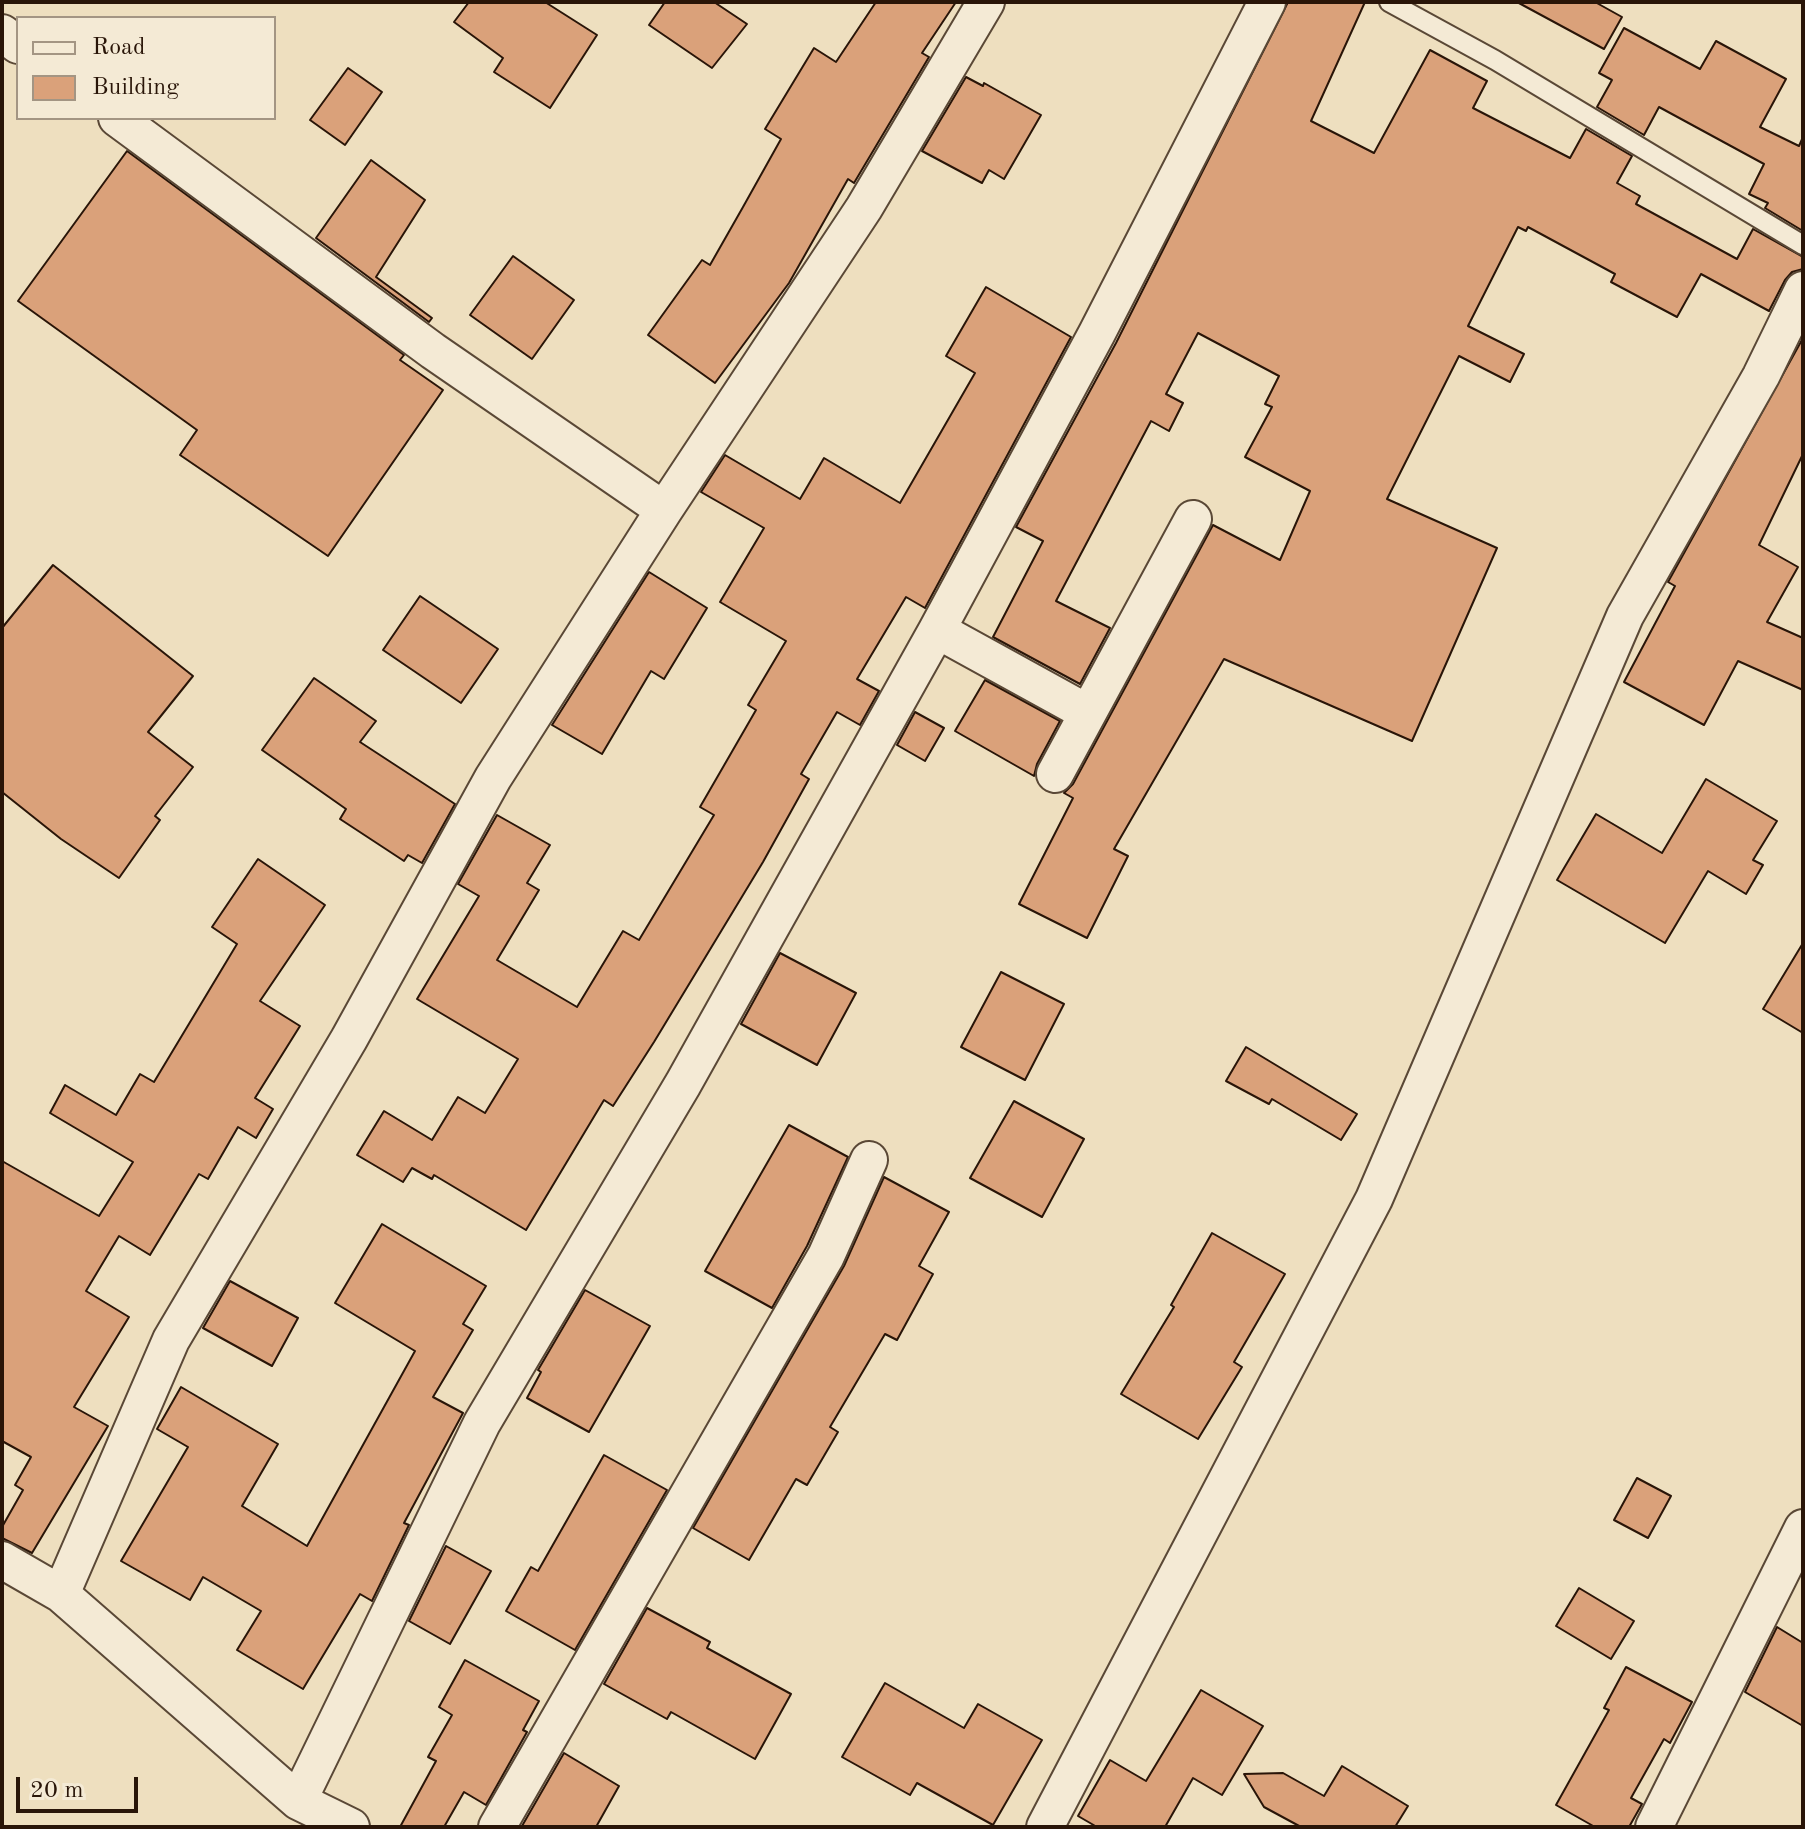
<!DOCTYPE html>
<html>
<head>
<meta charset="utf-8">
<style>
  body { margin:0 }
  #map { position:relative; width:1805px; height:1829px; overflow:hidden; background:#eedfbf; font-family:"Old Standard TT",serif }
  canvas { display:block }
  .frame { position:absolute; inset:0; border:4px solid #291508; pointer-events:none }
  .legend { position:absolute; left:16px; top:16px; width:260px; height:104px; box-sizing:border-box; background:#f4ead5; border:2px solid #a39583; margin:0; padding:10px 14px; list-style:none; font-size:24px; color:#291508 }
  .legend li { display:flex; align-items:center; gap:16px; height:40px }
  .legend b { width:40px; border:2px solid #a39583 }
  .scale { position:absolute; left:16px; top:1777px; width:122px; height:36px; box-sizing:border-box; border:4px solid #291508; border-top:0; padding-left:10px; font-size:24px; line-height:28px; white-space:nowrap; color:#291508; -webkit-text-stroke:6px #f4ead5; paint-order:stroke }
</style>
</head>
<body>
<div id="map">
<canvas width="1805" height="1829"></canvas>
<div class="frame"></div>
<ul class="legend">
<li><b style="height:10px;background:#f4ead5"></b>Road</li>
<li><b style="height:22px;background:#daa17a"></b>Building</li>
</ul>
<div class="scale">20 m</div>
</div>
<script>
const ctx = document.querySelector('canvas').getContext('2d');
ctx.lineJoin = 'round';
function fill(path, color) { ctx.fillStyle = color; ctx.fill(path, 'evenodd'); }
function trace(path, color, width, dash) { ctx.strokeStyle = color; ctx.lineWidth = width; ctx.lineCap = dash ? 'butt' : 'round'; ctx.setLineDash(dash || []); ctx.stroke(path); }
const building = new Path2D(`
  M 469,2 L 545,2 L 597,35 L 550,108 L 494,72 L 503,58 L 454,22 Z
  M 665,2 L 714,2 L 747,24 L 712,68 L 649,25 Z
  M 876,2 L 956,2 L 922,53 L 929,57 L 854,183 L 848,179 L 789,283 L 715,383 L 648,335 L 702,260 L 710,265 L 743,207 L 781,139 L 765,129 L 814,48 L 836,62 Z
  M 1288,2 L 1365,2 L 1311,121 L 1374,153 L 1430,50 L 1487,81 L 1473,108 L 1570,158 L 1586,129 L 1632,156 L 1617,183 L 1640,196 L 1636,204 L 1737,259 L 1753,229 L 1803,257 L 1803,269 L 1792,272 L 1785,280 L 1769,311 L 1701,274 L 1677,317 L 1611,282 L 1615,274 L 1528,227 L 1526,231 L 1518,227 L 1468,326 L 1524,354 L 1510,382 L 1459,356 L 1387,499 L 1497,548 L 1412,741 L 1224,659 L 1114,849 L 1128,856 L 1087,938 L 1019,904 L 1073,798 L 1064,793 L 1073,784 L 1213,525 L 1280,560 L 1310,491 L 1245,457 L 1272,407 L 1265,404 L 1279,376 L 1198,333 L 1166,394 L 1183,403 L 1169,431 L 1151,421 L 1056,601 L 1110,628 L 1080,684 L 993,637 L 1043,541 L 1016,527 L 1116,343 Z
  M 1517,2 L 1595,2 L 1622,17 L 1604,49 Z
  M 1624,28 L 1700,69 L 1716,41 L 1786,79 L 1760,127 L 1799,146 L 1803,137 L 1803,231 L 1765,208 L 1768,203 L 1749,194 L 1764,164 L 1659,107 L 1644,135 L 1597,107 L 1612,80 L 1599,73 Z
  M 348,68 L 382,92 L 345,145 L 310,120 Z
  M 966,77 L 983,86 L 984,83 L 1041,115 L 1004,179 L 989,170 L 982,183 L 922,151 Z
  M 127,151 L 404,355 L 400,360 L 443,390 L 328,556 L 180,455 L 197,430 L 18,301 Z
  M 371,160 L 425,200 L 376,277 L 432,318 L 429,322 L 316,238 Z
  M 513,256 L 574,300 L 532,359 L 470,315 Z
  M 986,287 L 1071,337 L 925,608 L 906,597 L 857,679 L 879,691 L 860,725 L 837,712 L 801,774 L 809,779 L 763,862 L 654,1042 L 613,1106 L 604,1100 L 526,1230 L 434,1175 L 432,1179 L 412,1168 L 403,1182 L 357,1155 L 384,1111 L 432,1140 L 458,1097 L 485,1113 L 518,1059 L 417,999 L 479,896 L 458,884 L 497,815 L 550,845 L 527,883 L 539,890 L 497,960 L 577,1007 L 623,931 L 639,940 L 714,815 L 700,807 L 756,710 L 748,705 L 786,641 L 720,602 L 764,528 L 701,492 L 725,455 L 800,499 L 824,458 L 900,503 L 975,373 L 946,356 Z
  M 1803,338 L 1803,454 L 1759,545 L 1798,567 L 1767,622 L 1803,638 L 1803,690 L 1738,661 L 1704,725 L 1624,682 L 1675,586 L 1668,582 Z
  M 53,565 L 193,676 L 148,732 L 193,767 L 155,816 L 160,820 L 119,878 L 61,839 L 2,792 L 2,628 Z
  M 649,572 L 707,608 L 664,679 L 651,671 L 602,754 L 552,725 Z
  M 420,596 L 498,649 L 461,703 L 383,650 Z
  M 314,678 L 376,721 L 360,742 L 455,804 L 422,863 L 408,855 L 404,861 L 340,819 L 346,809 L 262,750 Z
  M 985,680 L 1060,721 L 1037,764 L 1034,776 L 955,731 Z
  M 915,712 L 944,728 L 925,761 L 897,745 Z
  M 1706,779 L 1777,821 L 1753,860 L 1763,865 L 1746,894 L 1708,871 L 1665,943 L 1557,880 L 1596,814 L 1662,853 Z
  M 258,859 L 325,905 L 260,1001 L 300,1026 L 255,1098 L 273,1109 L 256,1138 L 238,1127 L 208,1179 L 199,1174 L 150,1255 L 119,1236 L 86,1291 L 129,1317 L 74,1407 L 108,1426 L 32,1553 L 2,1538 L 2,1527 L 23,1490 L 15,1485 L 31,1457 L 2,1441 L 2,1161 L 99,1216 L 133,1162 L 50,1113 L 65,1085 L 116,1115 L 140,1074 L 154,1082 L 237,944 L 212,927 Z
  M 1803,943 L 1803,1033 L 1763,1009 Z
  M 780,953 L 856,993 L 817,1065 L 741,1024 Z
  M 1001,972 L 1064,1004 L 1025,1080 L 961,1047 Z
  M 1246,1047 L 1357,1114 L 1341,1140 L 1272,1099 L 1269,1104 L 1226,1081 Z
  M 1014,1101 L 1084,1139 L 1042,1217 L 970,1178 Z
  M 789,1125 L 848,1157 L 807,1246 L 772,1308 L 705,1271 Z
  M 884,1177 L 949,1212 L 919,1266 L 933,1274 L 897,1340 L 885,1334 L 830,1427 L 838,1432 L 807,1485 L 796,1479 L 749,1560 L 693,1528 L 844,1266 Z
  M 382,1224 L 486,1286 L 463,1324 L 473,1330 L 433,1397 L 463,1413 L 404,1523 L 409,1525 L 372,1601 L 360,1594 L 303,1689 L 237,1650 L 261,1611 L 203,1577 L 190,1600 L 121,1561 L 188,1447 L 157,1429 L 181,1387 L 278,1444 L 242,1506 L 307,1546 L 415,1351 L 335,1303 Z
  M 1212,1233 L 1285,1274 L 1234,1362 L 1242,1367 L 1198,1439 L 1121,1394 L 1174,1307 L 1171,1305 Z
  M 230,1281 L 298,1318 L 272,1366 L 203,1328 Z
  M 585,1290 L 650,1326 L 589,1432 L 527,1398 L 541,1372 L 538,1370 Z
  M 604,1455 L 667,1490 L 575,1650 L 506,1611 L 531,1567 L 538,1571 Z
  M 1637,1478 L 1671,1496 L 1648,1538 L 1614,1520 Z
  M 446,1546 L 491,1571 L 450,1644 L 409,1621 Z
  M 1579,1588 L 1634,1621 L 1611,1659 L 1556,1626 Z
  M 647,1608 L 710,1642 L 707,1648 L 791,1694 L 755,1759 L 671,1712 L 667,1719 L 604,1684 Z
  M 1777,1627 L 1803,1643 L 1803,1726 L 1745,1692 Z
  M 465,1660 L 539,1701 L 523,1730 L 527,1732 L 486,1805 L 464,1792 L 444,1827 L 400,1827 L 436,1761 L 428,1757 L 452,1715 L 439,1707 Z
  M 1626,1667 L 1692,1702 L 1670,1743 L 1664,1739 L 1631,1798 L 1642,1804 L 1629,1827 L 1595,1827 L 1556,1805 L 1609,1710 L 1604,1708 Z
  M 885,1683 L 964,1728 L 978,1704 L 1042,1740 L 993,1825 L 917,1783 L 910,1795 L 842,1757 Z
  M 1201,1690 L 1263,1726 L 1222,1795 L 1193,1778 L 1165,1827 L 1097,1827 L 1078,1816 L 1110,1760 L 1146,1781 Z
  M 564,1753 L 619,1786 L 596,1827 L 525,1827 L 522,1826 Z
  M 1342,1766 L 1408,1806 L 1395,1827 L 1301,1827 L 1264,1807 L 1244,1774 L 1283,1773 L 1324,1796 Z`);
fill(building, '#daa17a');
trace(building, '#291508', 2);
const service = new Path2D(`
  M 1389,2 L 1495,60 L 1803,245`);
const minor = new Path2D(`
  M 2,33 L 18,45
  M 117,118 L 433,351 L 664,510
  M 937,630 L 1086,712
  M 1055,774 L 1193,519
  M 2,1560 L 61,1594 L 298,1801 L 351,1827
  M 61,1594 L 171,1340 L 349,1039 L 493,778 L 664,510 L 864,208 L 986,2
  M 298,1801 L 482,1423 L 683,1084 L 937,630 L 1097,333 L 1267,2
  M 497,1827 L 826,1256 L 869,1160
  M 1045,1827 L 1374,1199 L 1625,616 L 1761,376 L 1803,290
  M 1654,1827 L 1803,1528`);
trace(service, '#5a4836', 22);
trace(minor, '#5a4836', 40);
trace(service, '#f4ead5', 18);
trace(minor, '#f4ead5', 36);
</script>
</body>
</html>
